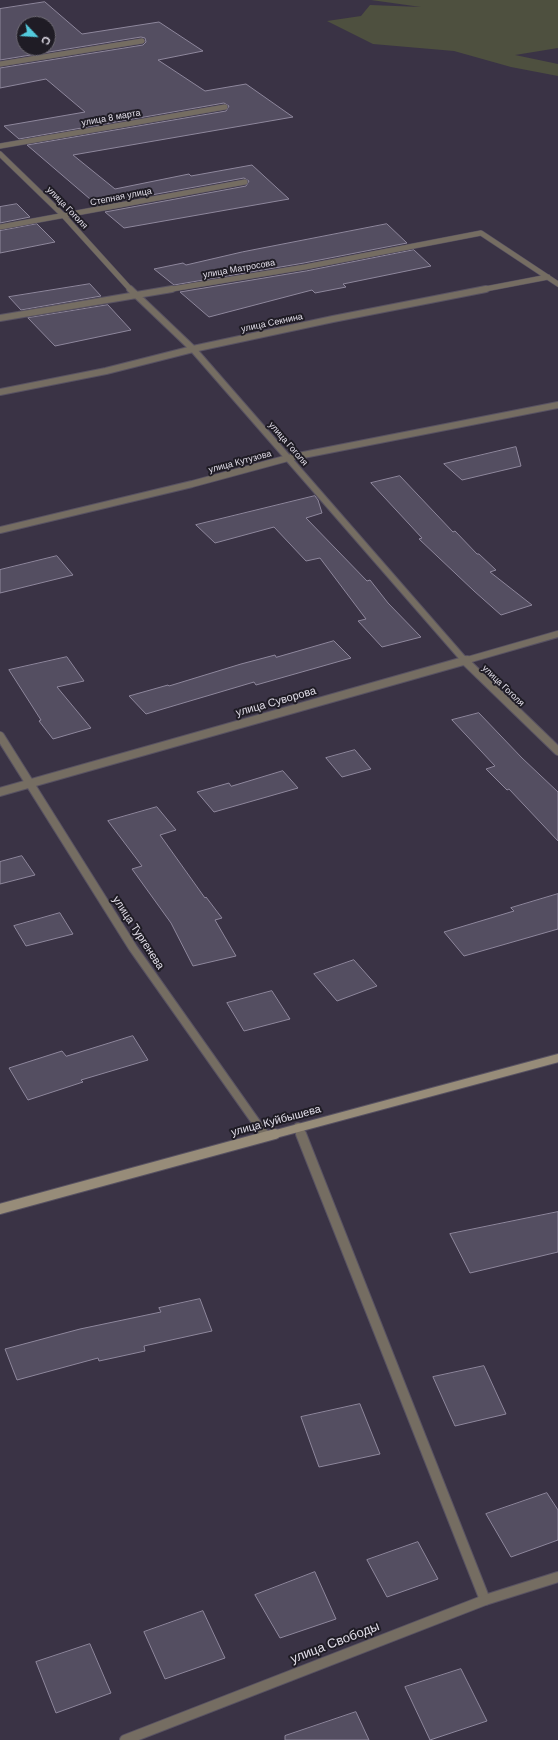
<!DOCTYPE html>
<html>
<head>
<meta charset="utf-8">
<style>
  body { margin:0 }
  #map { position:relative; width:558px; height:1740px; overflow:hidden; background:#3a3345; font-family:Arial,sans-serif }
  canvas { display:block }
  .north { position:absolute; left:16px; top:16px; width:40px; height:40px; box-sizing:border-box; background:#1f1c25; border:1px solid #6d6973; border-radius:50%; rotate:115deg; font-size:11px; font-weight:700; line-height:16px; text-align:center; color:#e1dde8 }
  .north::after { content:''; display:block; margin:auto; width:14px; height:18px; background:#53cadc; clip-path:polygon(50% 0,100% 100%,50% 72%,0 100%) }
</style>
</head>
<body>
<div id="map">
<canvas width="558" height="1740"></canvas>
<div class="north">С</div>
</div>
<script>
const ctx = document.querySelector('canvas').getContext('2d');
ctx.lineJoin = 'round';
function fill(path, color) { ctx.fillStyle = color; ctx.fill(path, 'evenodd'); }
function trace(path, color, width, dash) { ctx.strokeStyle = color; ctx.lineWidth = width; ctx.lineCap = dash ? 'butt' : 'round'; ctx.setLineDash(dash || []); ctx.stroke(path); }
function write(font, color, halo, rows, align = 'center') {
  ctx.font = font + ' Arial,sans-serif'; ctx.lineWidth = 4; ctx.setLineDash([]); ctx.textBaseline = 'middle'; ctx.strokeStyle = halo; ctx.fillStyle = color; for (const [text, x, y, turn = 0] of rows) {
    ctx.save(); ctx.translate(x, y); ctx.rotate((+turn || 0) * Math.PI / 180); ctx.textAlign = isNaN(turn) ? turn : align; if (halo) ctx.strokeText(text, 0, 0); ctx.fillText(text, 0, 0); ctx.restore();
  }
}
fill(new Path2D(`
  M 371,0 L 558,0 L 558,48 L 515,55 L 558,64 L 558,76 L 511,67 L 454,51 L 373,44 L 327,21 L 361,16 L 370,5 L 421,7 Z`), '#4e503f');
const building = new Path2D(`
  M 45,2 L 82,34 L 159,22 L 203,51 L 158,60 L 205,91 L 246,84 L 293,117 L 73,155 L 115,189 L 189,174 L 191,176 L 252,165 L 289,199 L 124,228 L 105,212 L 246,186 L 249,181 L 244,178 L 97,205 L 27,145 L 226,111 L 229,106 L 224,103 L 19,139 L 4,126 L 85,112 L 46,79 L 0,88 L 0,68 L 143,45 L 146,42 L 145,38 L 141,37 L 0,60 L 0,9 ZM 24,24 L 48,24 L 48,48 L 24,48 Z
  M 17,204 L 30,217 L 0,223 L 0,207 Z
  M 37,224 L 55,242 L 0,253 L 0,231 Z
  M 387,224 L 407,243 L 304,263 L 174,285 L 154,269 L 183,263 L 186,265 L 242,252 Z
  M 414,250 L 431,266 L 343,284 L 346,287 L 315,293 L 312,290 L 209,317 L 180,292 L 306,271 Z
  M 90,284 L 101,296 L 21,310 L 9,297 Z
  M 108,305 L 131,330 L 55,346 L 28,318 Z
  M 516,447 L 521,466 L 462,480 L 444,464 Z
  M 400,476 L 453,532 L 455,531 L 477,554 L 479,554 L 496,570 L 490,572 L 532,605 L 501,615 L 474,591 L 419,539 L 422,538 L 371,483 Z
  M 315,496 L 318,500 L 322,513 L 306,518 L 367,581 L 370,580 L 388,603 L 421,637 L 382,647 L 358,621 L 366,619 L 320,558 L 306,561 L 274,527 L 215,543 L 196,525 Z
  M 57,556 L 73,575 L 0,593 L 0,570 Z
  M 334,641 L 351,658 L 256,685 L 254,682 L 146,714 L 129,696 L 168,685 L 169,686 L 241,664 L 275,655 L 276,657 Z
  M 67,657 L 84,681 L 57,687 L 91,728 L 53,739 L 39,721 L 41,720 L 9,670 Z
  M 479,713 L 522,758 L 558,792 L 558,841 L 509,789 L 507,790 L 486,769 L 495,766 L 452,720 Z
  M 355,750 L 371,769 L 342,777 L 326,758 Z
  M 283,771 L 298,788 L 214,812 L 197,792 L 229,783 L 231,786 Z
  M 157,807 L 176,830 L 160,835 L 205,898 L 206,897 L 222,918 L 215,920 L 236,956 L 193,966 L 171,923 L 132,869 L 142,866 L 108,821 Z
  M 22,856 L 35,875 L 0,884 L 0,862 Z
  M 558,894 L 558,929 L 464,956 L 444,932 L 514,911 L 511,908 Z
  M 60,913 L 73,934 L 26,946 L 14,926 Z
  M 354,960 L 377,986 L 337,1001 L 314,974 Z
  M 272,991 L 290,1019 L 244,1031 L 227,1003 Z
  M 133,1036 L 148,1060 L 81,1080 L 83,1082 L 28,1100 L 9,1068 L 62,1051 L 66,1056 Z
  M 558,1212 L 558,1252 L 470,1273 L 450,1234 Z
  M 200,1299 L 212,1331 L 144,1346 L 145,1351 L 99,1361 L 98,1358 L 17,1380 L 5,1349 L 80,1329 L 161,1312 L 159,1308 Z
  M 484,1366 L 506,1414 L 455,1426 L 433,1377 Z
  M 360,1404 L 380,1454 L 319,1467 L 301,1417 Z
  M 547,1493 L 558,1510 L 558,1540 L 511,1557 L 486,1514 Z
  M 418,1542 L 438,1579 L 387,1597 L 367,1560 Z
  M 315,1572 L 336,1619 L 280,1638 L 255,1595 Z
  M 203,1611 L 225,1658 L 165,1679 L 144,1632 Z
  M 90,1644 L 111,1693 L 56,1713 L 36,1662 Z
  M 461,1669 L 487,1721 L 430,1740 L 405,1687 Z
  M 356,1712 L 369,1740 L 285,1740 L 285,1736 Z`);
fill(building, '#544e61');
trace(building, '#8e879c', 1);
const serviceFar1 = new Path2D(`
  M 298,1127 L 301,1135`);
const service = new Path2D(`
  M 301,1134 L 485,1600`);
const minorFar3 = new Path2D(`
  M 0,64 L 142,41
  M 0,146 L 225,107
  M 0,154 L 64,216 L 131,290
  M 0,227 L 245,182
  M 166,290 L 305,267 L 481,233 L 558,284
  M 480,290 L 548,277`);
const minorFar2 = new Path2D(`
  M 130,289 L 193,349 L 465,661
  M 0,318 L 172,289
  M 0,392 L 106,371 L 193,349 L 333,319 L 486,289
  M 0,530 L 192,484 L 288,458 L 558,405
  M 464,661 L 558,634`);
const minorFar1 = new Path2D(`
  M 464,660 L 558,751
  M 0,736 L 133,948 L 265,1135
  M 0,792 L 467,660`);
const minor = new Path2D(`
  M 264,1134 L 266,1136
  M 125,1740 L 485,1600 L 558,1577`);
const secondaryFar1 = new Path2D(`
  M 272,1135 L 558,1058`);
const secondary = new Path2D(`
  M 0,1209 L 275,1134`);
trace(serviceFar1, '#585262', 10);
trace(service, '#585262', 12);
trace(minorFar3, '#585262', 6);
trace(minorFar2, '#585262', 8);
trace(minorFar1, '#585262', 10);
trace(minor, '#585262', 12);
trace(secondaryFar1, '#585262', 10);
trace(secondary, '#585262', 12);
trace(serviceFar1, '#756d62', 8);
trace(service, '#756d62', 10);
trace(minorFar3, '#756d62', 5);
trace(minorFar2, '#756d62', 6);
trace(minorFar1, '#756d62', 8);
trace(minor, '#756d62', 10);
trace(secondaryFar1, '#978c79', 8);
trace(secondary, '#978c79', 10);
write('9px', '#e1dde8', '#1f1c25', [
  ["улица 8 марта",111,118,-10],
  ["Степная улица",121,197,-11],
  ["улица Гоголя",67,208,46],
  ["улица Матросова",239,269,-10],
  ["улица Секнина",272,323,-12],
  ["улица Гоголя",288,444,49],
  ["улица Кутузова",240,462,-15],
  ["улица Гоголя",503,686,44]
]);
write('11px', '#e1dde8', '#1f1c25', [
  ["улица Суворова",276,702,-16],
  ["улица Тургенева",138,933,57],
  ["улица Куйбышева",276,1121,-15]
]);
write('13px', '#e1dde8', '#1f1c25', [
  ["улица Свободы",335,1643,-21]
]);
</script>
</body>
</html>
